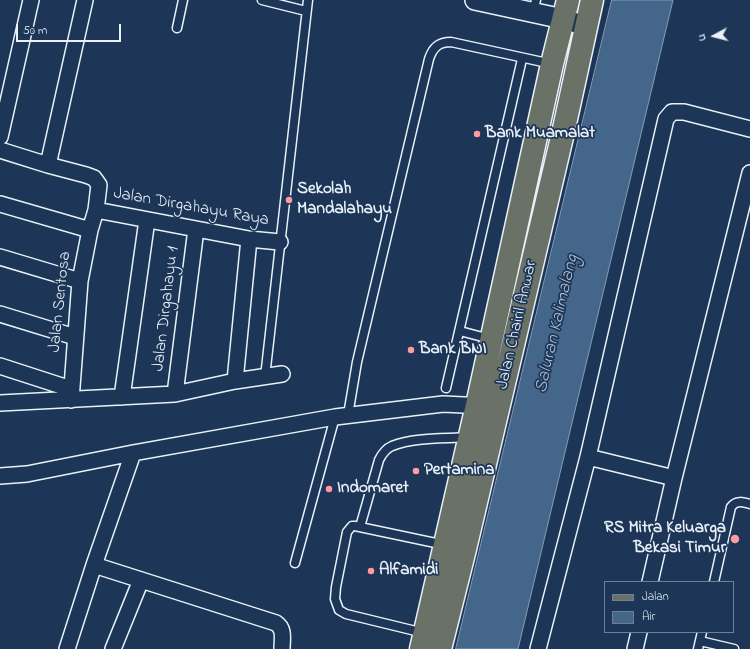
<!DOCTYPE html>
<html>
<head>
<meta charset="utf-8">
<style>
  body { margin:0 }
  #map { position:relative; width:750px; height:649px; overflow:hidden; background:#1d3557; font-family:"Indie Flower",sans-serif }
  canvas { display:block }
  .legend { position:absolute; left:604px; top:581px; width:130px; height:52px; box-sizing:border-box; background:#1d3557; border:1px solid #6e8097; margin:0; padding:5px 7px; list-style:none; font-size:12px; color:#e8f1f8 }
  .legend li { display:flex; align-items:center; gap:8px; height:20px }
  .legend b { width:20px; border:1px solid #6e8097 }
  .north { position:absolute; left:694px; top:16px; width:40px; height:40px; -webkit-text-stroke:3px #1d3557; paint-order:stroke; rotate:263deg; font-size:11px; font-weight:700; line-height:16px; text-align:center; color:#e8f1f8 }
  .north::after { content:''; display:block; margin:auto; width:14px; height:18px; background:#e8f1f8; clip-path:polygon(50% 0,100% 100%,50% 72%,0 100%) }
  .scale { position:absolute; left:16px; top:24px; width:105px; height:18px; box-sizing:border-box; border:2px solid #e8f1f8; border-top:0; padding-left:5px; font-size:12px; line-height:14px; white-space:nowrap; color:#e8f1f8; -webkit-text-stroke:3px #1d3557; paint-order:stroke }
</style>
</head>
<body>
<div id="map">
<canvas width="750" height="649"></canvas>
<ul class="legend">
<li><b style="height:5px;background:#6a7166"></b>Jalan</li>
<li><b style="height:11px;background:#44668a"></b>Air</li>
</ul>
<div class="north">U</div>
<div class="scale">50 m</div>
</div>
<script>
const ctx = document.querySelector('canvas').getContext('2d');
ctx.lineJoin = 'round';
function fill(path, color) { ctx.fillStyle = color; ctx.fill(path, 'evenodd'); }
function trace(path, color, width, dash) { ctx.strokeStyle = color; ctx.lineWidth = width; ctx.lineCap = dash ? 'butt' : 'round'; ctx.setLineDash(dash || []); ctx.stroke(path); }
function write(font, color, halo, rows, align = 'center') {
  ctx.font = font + ' "Indie Flower",sans-serif'; ctx.lineWidth = 3.5; ctx.setLineDash([]); ctx.textBaseline = 'middle'; ctx.strokeStyle = halo; ctx.fillStyle = color; for (const [text, x, y, turn = 0] of rows) {
    ctx.save(); ctx.translate(x, y); ctx.rotate((+turn || 0) * Math.PI / 180); ctx.textAlign = isNaN(turn) ? turn : align; if (halo) ctx.strokeText(text, 0, 0); ctx.fillText(text, 0, 0); ctx.restore();
  }
}
const water = new Path2D(`
  M 612,0 L 673,0 L 518,649 L 456,649 Z`);
fill(water, '#44668a');
trace(water, '#869eb6', 1);
const service = new Path2D(`
  M 262,0 L 306,11
  M 533,12 L 536,0
  M 177,28 L 183,0
  M 460,331 L 490,339
  M 265,377 L 308,0
  M 446,388 L 522,59
  M 348,415 L 357,362 L 429,59 C 433,47 439,42 451,42 L 552,64
  M 360,527 L 379,460 C 382,454 385,449 392,446 C 416,437 444,439 469,437
  M 295,563 L 335,417
  M 714,582 L 731,507 C 736,500 743,502 750,504
  M 424,633 L 346,614 L 339,610 L 335,599 L 336,587 L 347,532 L 352,526 L 355,526 L 445,545
  M 700,641 L 734,649
  M 698,649 L 702,632`);
const minor = new Path2D(`
  M 0,137 L 31,0
  M 0,150 L 48,165 L 86,175 L 94,178 L 99,185 L 96,210 L 90,230 L 80,281 L 71,400
  M 48,165 L 85,0
  M 0,204 L 90,230
  M 96,210 L 249,239 L 280,242
  M 0,257 L 80,281
  M 0,314 L 75,337
  M 0,366 L 71,389
  M 235,381 L 249,239
  M 175,394 L 196,229
  M 122,397 L 147,220
  M 0,403 L 175,394 L 235,381 L 282,374
  M 588,457 L 674,478
  M 0,476 L 27,474 L 133,453 L 335,417 L 443,404 L 485,406
  M 94,565 L 133,453
  M 650,582 L 674,478 L 750,173
  M 67,649 L 94,565 L 276,623 C 285,629 282,639 282,649
  M 113,649 L 141,580
  M 538,649 L 588,457 L 666,119 L 672,112 L 684,112 L 750,129
  M 635,649 L 639,632`);
const tertiary = new Path2D(`
  M 475,0 L 563,19 L 586,26`);
const primary = new Path2D(`
  M 421,649 L 477,405 L 552,64 L 568,0
  M 440,649 L 465,549 L 563,133 L 592,0`);
trace(service, '#e8f1f8', 11);
trace(minor, '#e8f1f8', 18);
trace(tertiary, '#e8f1f8', 22);
trace(primary, '#e8f1f8', 25);
trace(service, '#1d3557', 8);
trace(minor, '#1d3557', 15);
trace(tertiary, '#1d3557', 19);
trace(primary, '#6a7166', 22);
for (const [x, y, r, color] of [
  [477,134,4,"#ff9aa2"],
  [289,200,4,"#ff9aa2"],
  [411,350,4,"#ff9aa2"],
  [416,471,4,"#ff9aa2"],
  [329,489,4,"#ff9aa2"],
  [735,539,5,"#ff9aa2"],
  [371,571,4,"#ff9aa2"]
]) { const dot = new Path2D(); dot.arc(x, y, r, 0, 2 * Math.PI); ctx.fillStyle = color; ctx.fill(dot); trace(dot, '#1d3557', 1.5); }
write('bold 17px', '#e8f1f8', '#1d3557', [
  ["Bank Muamalat",485,134],
  ["Sekolah",297,190],
  ["Mandalahayu",297,210],
  ["Bank BNI",419,350],
  ["Pertamina",424,471],
  ["Indomaret",337,489],
  ["RS Mitra Keluarga",726,529,"right"],
  ["Bekasi Timur",726,549,"right"],
  ["Alfamidi",379,571]
], 'left');
write('17px', '#e8f1f8', '#1d3557', [
  ["Jalan Dirgahayu Raya",191,208,10],
  ["Jalan Sentosa",61,302,-84],
  ["Jalan Dirgahayu 1",167,309,-83],
  ["Jalan Chairil Anwar",518,325,-77]
]);
write('italic 18px', '#afc0d2', '#1d3557', [
  ["Saluran Kalimalang",558,324,-77]
]);
</script>
</body>
</html>
